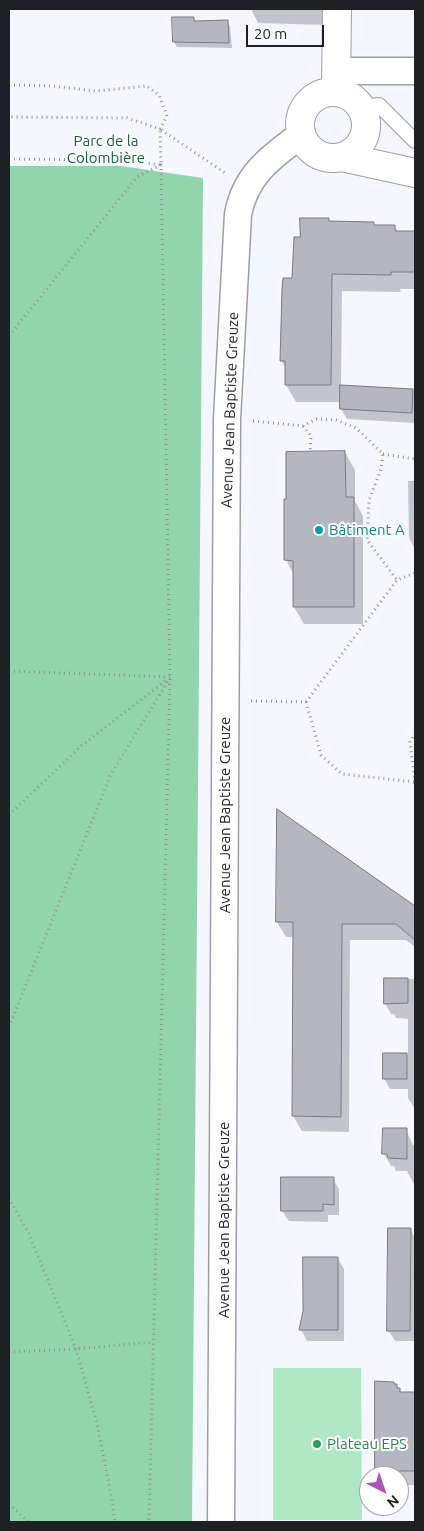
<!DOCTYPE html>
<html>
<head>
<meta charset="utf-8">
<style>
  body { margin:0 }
  #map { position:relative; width:424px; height:1531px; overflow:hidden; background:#f4f7fe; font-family:Ubuntu,sans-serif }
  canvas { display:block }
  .frame { position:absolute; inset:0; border:10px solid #1f2023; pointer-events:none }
  .north { position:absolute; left:359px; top:1466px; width:50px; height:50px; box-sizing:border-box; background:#fff; border:1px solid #a5a6a7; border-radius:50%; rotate:139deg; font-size:14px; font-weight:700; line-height:20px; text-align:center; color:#1f2023 }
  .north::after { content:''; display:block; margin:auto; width:18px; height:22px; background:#ad51bb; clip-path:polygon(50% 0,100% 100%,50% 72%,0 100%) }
  .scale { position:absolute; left:246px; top:25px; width:78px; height:22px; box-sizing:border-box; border:2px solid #1f2023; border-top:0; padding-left:6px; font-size:15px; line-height:18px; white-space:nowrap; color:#1f2023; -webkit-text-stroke:4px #fff; paint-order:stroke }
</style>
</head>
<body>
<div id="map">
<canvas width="424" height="1531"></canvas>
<div class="frame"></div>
<div class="north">N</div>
<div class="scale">20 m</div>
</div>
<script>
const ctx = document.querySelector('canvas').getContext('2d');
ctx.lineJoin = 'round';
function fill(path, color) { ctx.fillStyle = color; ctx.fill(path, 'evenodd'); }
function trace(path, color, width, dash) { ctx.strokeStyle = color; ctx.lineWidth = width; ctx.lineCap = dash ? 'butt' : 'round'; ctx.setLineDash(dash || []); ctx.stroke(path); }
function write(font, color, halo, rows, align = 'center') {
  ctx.font = font + ' Ubuntu,sans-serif'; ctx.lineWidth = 4; ctx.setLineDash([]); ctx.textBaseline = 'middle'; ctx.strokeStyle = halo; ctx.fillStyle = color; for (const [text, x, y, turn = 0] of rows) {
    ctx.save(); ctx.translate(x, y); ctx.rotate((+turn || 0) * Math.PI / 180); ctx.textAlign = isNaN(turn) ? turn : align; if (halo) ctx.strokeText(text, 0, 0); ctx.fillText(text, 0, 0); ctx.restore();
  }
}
fill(new Path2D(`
  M 273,1368 L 361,1368 L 362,1520 L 273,1520 Z`), '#b0e7c5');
fill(new Path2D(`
  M 9,166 L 121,166 L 203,178 L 192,1522 L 9,1522 Z`), '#92d4ac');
fill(new Path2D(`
  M 251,9 L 326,9 L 326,25 L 258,23 Z
  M 174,18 L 193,18 L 196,22 L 227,21 L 230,26 L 232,48 L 177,47 L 174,42 Z
  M 330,223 L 373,223 L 375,226 L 395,226 L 398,232 L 415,232 L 415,289 L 400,289 L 401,292 L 342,291 L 341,387 L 415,391 L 415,423 L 347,419 L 341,409 L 341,402 L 296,402 L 286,385 L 286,369 L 281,360 L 293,279 L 301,238 Z
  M 345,452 L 355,470 L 355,501 L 363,516 L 363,624 L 304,624 L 294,607 L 294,575 L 286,560 L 288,500 Z
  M 408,481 L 415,481 L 415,549 L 409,538 Z
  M 278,811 L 415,907 L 415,947 L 406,940 L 350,940 L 349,1132 L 302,1131 L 293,1116 L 295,937 L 286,937 L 277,922 Z
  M 385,979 L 415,979 L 415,1109 L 408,1098 L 408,1089 L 390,1089 L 384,1078 L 385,1054 L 408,1055 L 408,1019 L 396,1018 L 394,1014 L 391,1014 L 385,1003 Z
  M 406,1130 L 413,1145 L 415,1145 L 415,1186 L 407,1171 L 396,1171 L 394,1166 L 391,1166 L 384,1154 Z
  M 333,1179 L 339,1189 L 339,1215 L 328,1215 L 328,1222 L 289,1221 L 282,1211 Z
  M 410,1229 L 415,1238 L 415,1341 L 395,1341 L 388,1330 Z
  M 338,1259 L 344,1269 L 344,1341 L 307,1341 L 301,1330 Z
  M 396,1385 L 401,1393 L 415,1393 L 415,1485 L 403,1485 L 402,1493 L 399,1493 L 399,1476 L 376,1476 L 395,1386 Z`), '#0003');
const building = new Path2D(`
  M 172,17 L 194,17 L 194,21 L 228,20 L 229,43 L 173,42 Z
  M 300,218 L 329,218 L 329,221 L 374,222 L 374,225 L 395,225 L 395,231 L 415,231 L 415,272 L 391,272 L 391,275 L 332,274 L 331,385 L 285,385 L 285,361 L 280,361 L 282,290 L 283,278 L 292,278 L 294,237 L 300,237 Z
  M 340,385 L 413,389 L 412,413 L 340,409 Z
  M 345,451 L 346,497 L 354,497 L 354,607 L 293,607 L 293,561 L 284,560 L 284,499 L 286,499 L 286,452 Z
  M 277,809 L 415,906 L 415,940 L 396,924 L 342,924 L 341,1117 L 292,1116 L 293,922 L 276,922 Z
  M 384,978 L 408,978 L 408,1003 L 384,1004 Z
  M 383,1053 L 407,1053 L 407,1079 L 383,1079 Z
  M 383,1128 L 407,1128 L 407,1159 L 388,1158 L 387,1154 L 382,1154 Z
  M 281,1177 L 334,1177 L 334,1205 L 323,1204 L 323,1211 L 281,1211 Z
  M 388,1228 L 411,1228 L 410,1331 L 387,1331 Z
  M 303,1257 L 338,1257 L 338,1330 L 299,1330 L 303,1311 Z
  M 375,1381 L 394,1382 L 394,1384 L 397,1384 L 397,1388 L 400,1388 L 400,1392 L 415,1392 L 415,1471 L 395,1471 L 395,1476 L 375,1476 Z`);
fill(building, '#b5b7c0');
trace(building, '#787b82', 1);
const lane = new Path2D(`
  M 361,107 L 379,105 L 415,141`);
const street = new Path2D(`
  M 336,71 L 415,71
  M 221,1522 L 227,419 L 238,214 C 246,174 271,157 302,134`);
const secondary = new Path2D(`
  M 336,92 L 337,9
  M300 125a33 33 0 1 1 66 0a33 33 0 1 1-66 0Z
  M 342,157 L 415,173`);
trace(lane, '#9c9fa7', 16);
trace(street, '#9c9fa7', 29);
trace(secondary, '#9c9fa7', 30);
trace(new Path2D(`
  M 9,85 L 52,86 L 96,91 L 147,86 L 159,95 L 167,116 L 160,129 L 127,118 L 9,117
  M 9,159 L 124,160 L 161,165 L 160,129 L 225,173
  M 9,336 L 137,177 L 161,165 L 170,677 L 149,1522
  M 253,421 L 303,426 L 316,419 L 336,420 L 356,428 L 383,454 L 381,469 L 369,500 L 367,540 L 397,580
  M 303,426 L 311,436 L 310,452
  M 383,454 L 415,459
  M 9,671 L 170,677
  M 251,701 L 306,702 L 321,755 L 342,774 L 415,782
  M 306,702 L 397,580 L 415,573
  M 415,782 L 410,742 L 415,733
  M 9,815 L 81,746 L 168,679
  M 9,1027 L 111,774 L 170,678
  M 9,1198 L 29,1234 L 76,1349 L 97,1423 L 112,1500 L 115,1522
  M 9,1352 L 76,1349 L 153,1342
  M 9,1504 L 28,1522`), '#909398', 3, [1, 4]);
trace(lane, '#fff', 14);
trace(street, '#fff', 26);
trace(secondary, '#fff', 28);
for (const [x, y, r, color] of [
  [319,530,5,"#0f9aa8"],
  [317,1444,5,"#2e9e5b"]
]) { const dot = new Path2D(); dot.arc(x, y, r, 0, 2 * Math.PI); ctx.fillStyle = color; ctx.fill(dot); trace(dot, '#fff', 2); }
write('15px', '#14603c', '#fff', [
  ["Parc de la",106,141],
  ["Colombière",106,158]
]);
write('15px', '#1f2023', '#fff', [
  ["Avenue Jean Baptiste Greuze",230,410,-88],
  ["Avenue Jean Baptiste Greuze",225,815,-90],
  ["Avenue Jean Baptiste Greuze",224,1220,-90]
]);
write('15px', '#0d838f', '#fff', [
  ["Bâtiment A",329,530]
], 'left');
write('15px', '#27864d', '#fff', [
  ["Plateau EPS",327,1444]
], 'left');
</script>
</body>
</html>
